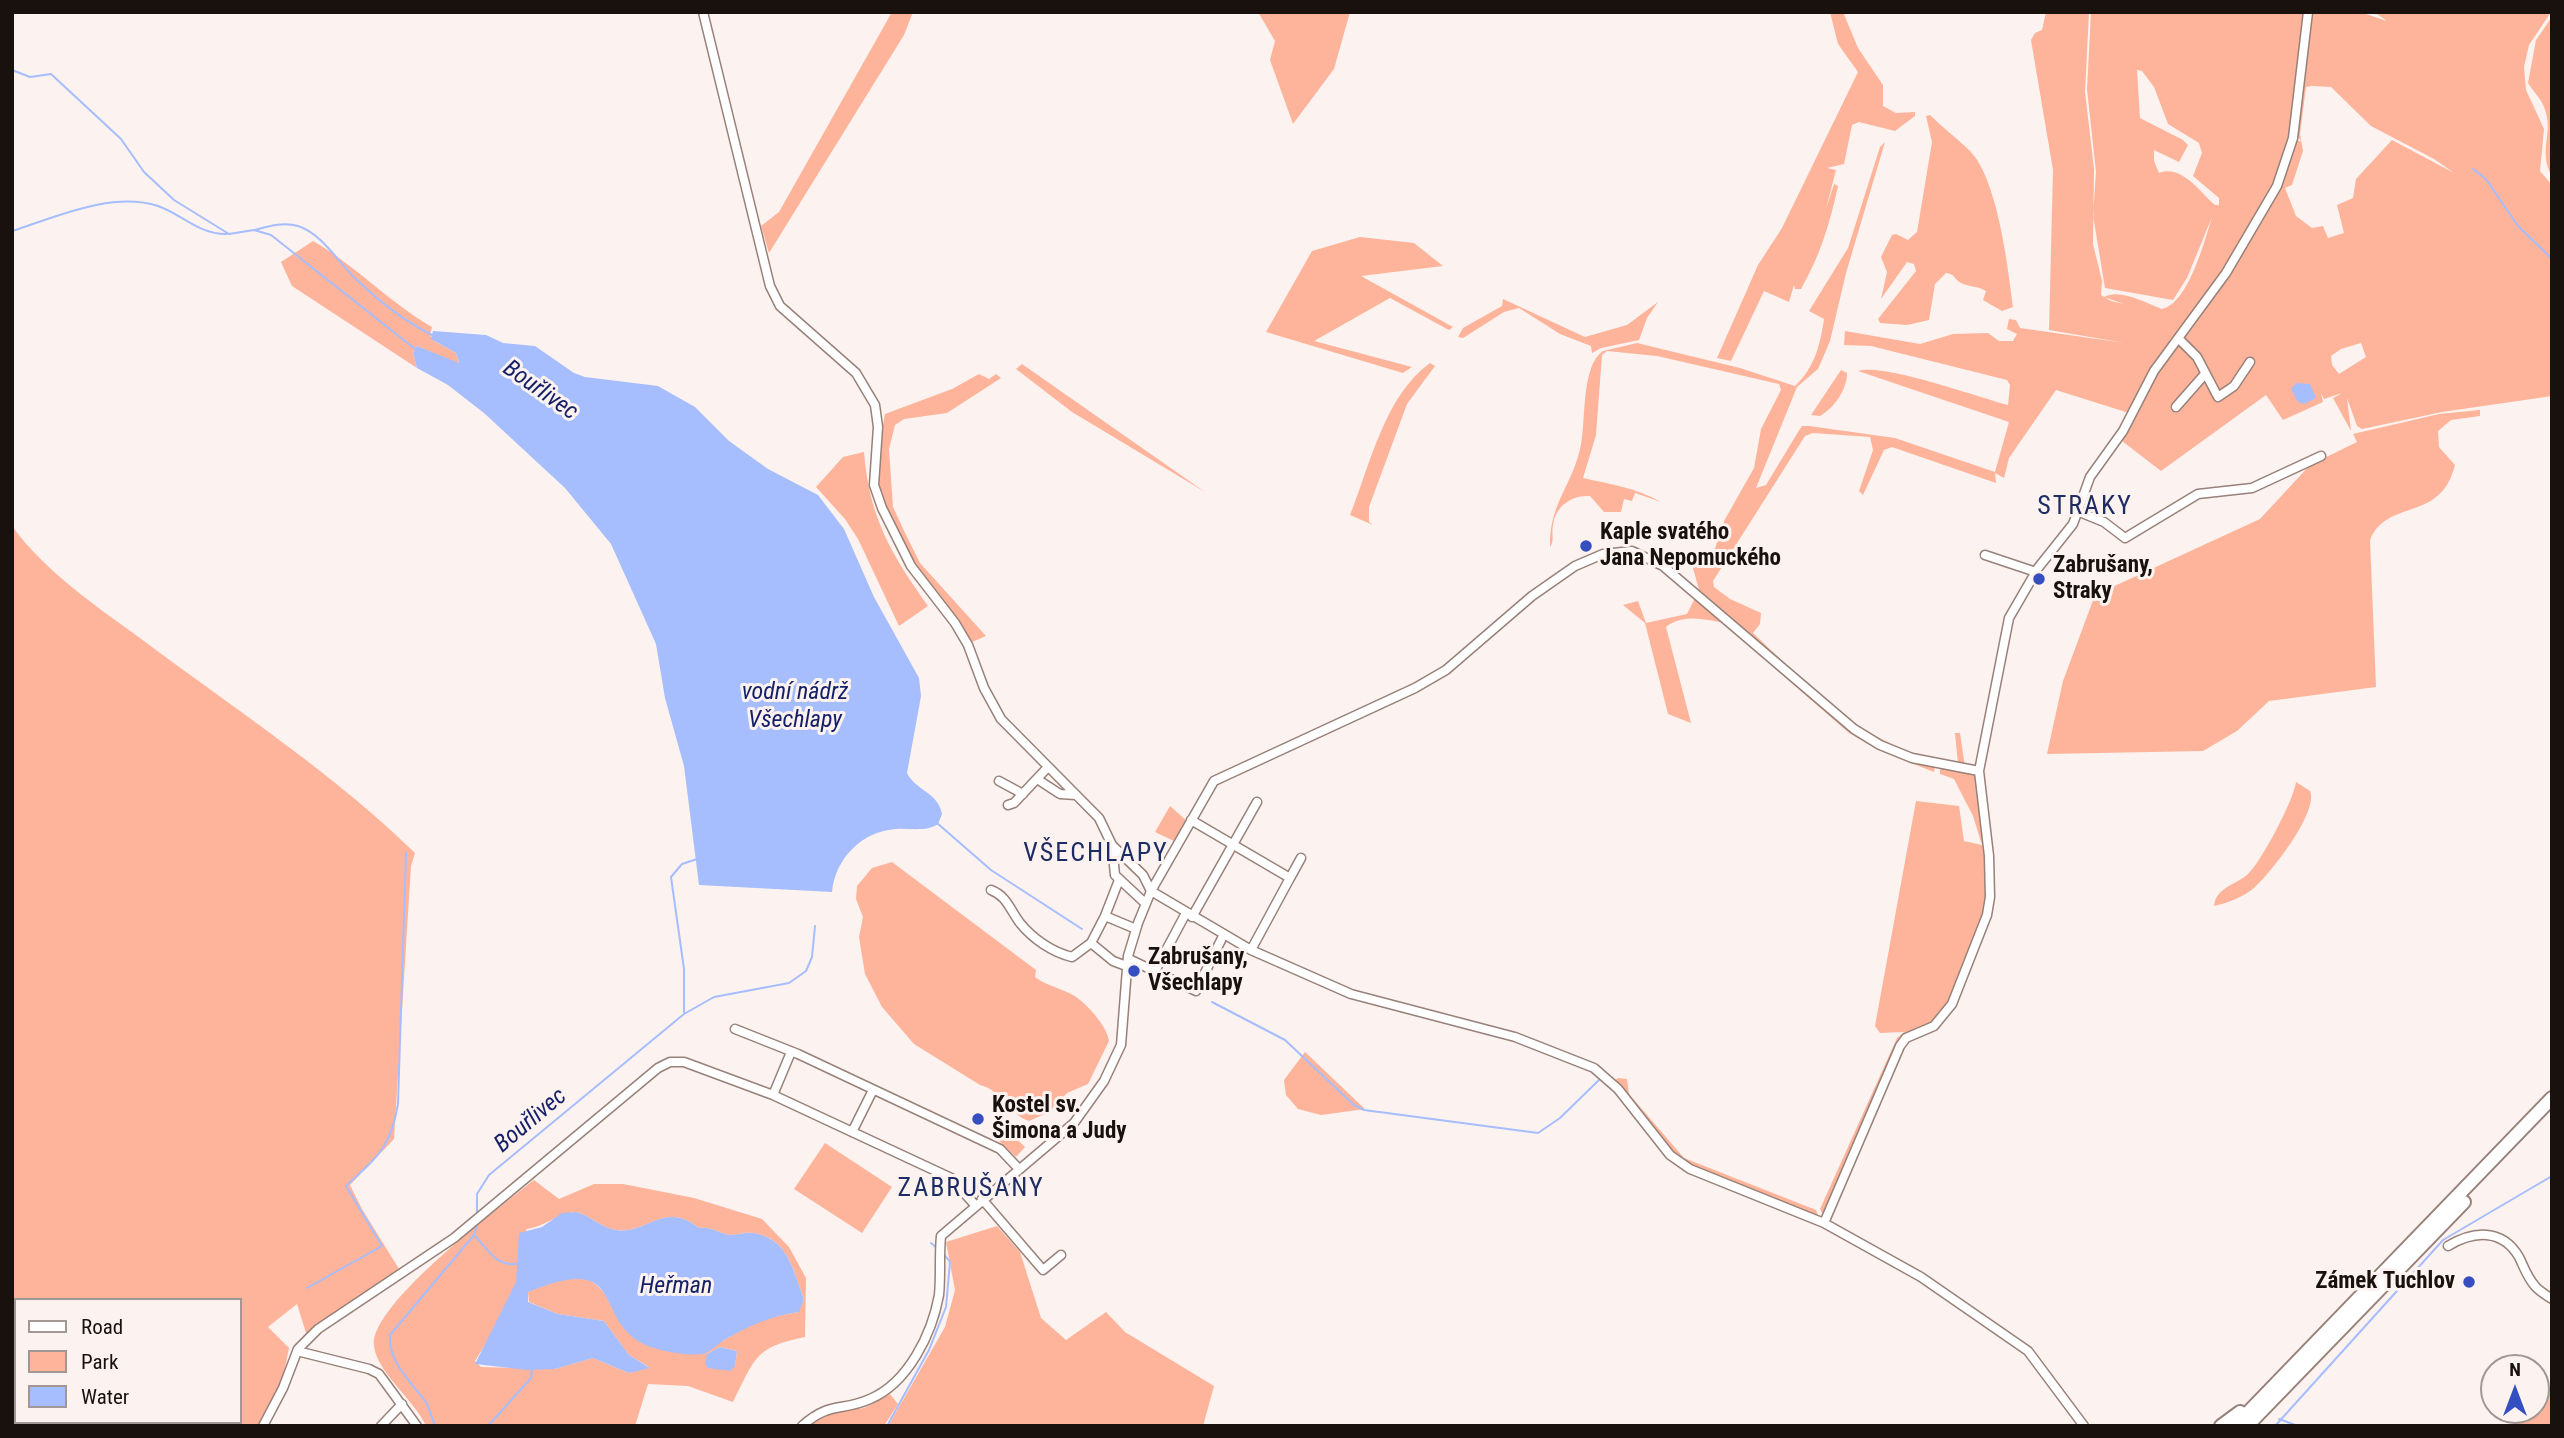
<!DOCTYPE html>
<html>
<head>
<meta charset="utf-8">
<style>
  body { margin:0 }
  #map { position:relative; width:2564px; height:1438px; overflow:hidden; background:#fcf2ef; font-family:"Roboto Condensed",sans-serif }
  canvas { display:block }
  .frame { position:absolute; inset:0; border:14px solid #19110e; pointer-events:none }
  .legend { position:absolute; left:14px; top:1298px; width:228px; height:126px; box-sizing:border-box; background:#fcf2ef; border:2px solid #a19895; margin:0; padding:9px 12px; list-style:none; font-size:21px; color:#19110e }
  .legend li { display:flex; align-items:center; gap:14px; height:35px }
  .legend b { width:35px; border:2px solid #a19895 }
  .north { position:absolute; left:2480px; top:1354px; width:70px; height:70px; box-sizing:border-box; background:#fcf2ef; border:2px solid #a19895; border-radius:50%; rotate:0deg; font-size:19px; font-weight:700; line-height:28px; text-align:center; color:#19110e }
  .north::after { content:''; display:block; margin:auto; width:24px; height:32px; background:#354ec0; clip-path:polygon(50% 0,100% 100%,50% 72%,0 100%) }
</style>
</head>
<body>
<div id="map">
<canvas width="2564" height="1438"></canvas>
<div class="frame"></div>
<ul class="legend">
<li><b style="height:9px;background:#fff"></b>Road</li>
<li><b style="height:19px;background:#feb49b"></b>Park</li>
<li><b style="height:19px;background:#a6bdfe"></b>Water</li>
</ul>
<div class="north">N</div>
</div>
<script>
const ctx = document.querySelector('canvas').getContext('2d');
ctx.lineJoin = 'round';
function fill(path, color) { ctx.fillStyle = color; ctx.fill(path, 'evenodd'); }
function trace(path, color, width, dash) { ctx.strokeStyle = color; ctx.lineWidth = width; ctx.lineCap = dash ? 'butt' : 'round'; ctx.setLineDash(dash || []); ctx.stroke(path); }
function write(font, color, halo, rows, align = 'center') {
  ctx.font = font + ' "Roboto Condensed",sans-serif'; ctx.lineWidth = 6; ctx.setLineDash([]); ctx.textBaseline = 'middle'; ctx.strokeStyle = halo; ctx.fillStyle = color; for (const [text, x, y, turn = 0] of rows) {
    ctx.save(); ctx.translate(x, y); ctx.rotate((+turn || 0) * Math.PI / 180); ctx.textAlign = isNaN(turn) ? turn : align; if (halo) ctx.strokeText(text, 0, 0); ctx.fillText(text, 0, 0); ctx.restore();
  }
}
fill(new Path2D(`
  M 892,12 L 913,12 L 904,35 L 769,253 L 761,226 L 779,212 Z
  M 1350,12 L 1334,69 L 1293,124 L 1270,60 L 1275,41 L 1258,12 Z
  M 1830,12 L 1843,12 L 1858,48 L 1883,85 L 1883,106 L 1896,113 L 1915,112 L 1915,116 L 1895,131 L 1859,122 L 1852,125 L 1844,164 L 1827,168 L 1836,170 L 1826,209 L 1834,184 L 1838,186 C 1830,223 1820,256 1801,289 L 1795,289 L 1794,285 L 1789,302 L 1764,291 L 1731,361 L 1717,358 L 1758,265 L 1782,228 L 1858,72 L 1838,44 Z
  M 2046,12 L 2089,12 L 2085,92 L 2094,169 L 2093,244 L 2102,281 L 2101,295 L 2111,301 L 2124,304 L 2104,297 C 2120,288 2146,303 2162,309 C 2188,304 2205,240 2212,217 L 2187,278 L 2173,300 L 2105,288 L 2093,215 L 2096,172 L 2087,89 L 2091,12 L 2306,12 C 2299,66 2298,124 2278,174 C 2250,243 2202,299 2160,357 C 2147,374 2139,395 2129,413 L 2056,390 L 2009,458 L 2004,478 L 1995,473 L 1996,483 L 1892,447 L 1884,450 L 1863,495 L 1859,491 L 1873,450 L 1870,437 L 1813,433 L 1805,436 L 1713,581 L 1714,587 L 1730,599 L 1761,613 L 1760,624 L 1753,633 C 1819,695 1863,748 1958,764 L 1955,733 L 1960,733 L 1965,767 L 1905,754 L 1860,730 L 1699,590 L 1693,568 L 1711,561 L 1724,521 L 1754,468 L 1761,429 L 1781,390 L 1779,384 L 1657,356 L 1607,351 L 1602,355 L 1596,435 L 1583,478 C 1609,484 1637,488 1661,502 L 1635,493 L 1632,501 L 1624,499 L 1621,512 L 1604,512 L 1590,496 C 1571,495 1556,506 1553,525 C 1551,534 1555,540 1550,547 C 1549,502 1574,484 1581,444 C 1586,420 1581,366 1603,351 L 1637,343 L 1740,368 L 1795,386 C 1815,367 1820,345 1824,319 L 1809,311 L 1848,248 L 1880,147 L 1885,142 L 1846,273 L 1830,341 L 1818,369 L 1797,387 L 1756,488 L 1766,485 L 1798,432 L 1802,426 L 1809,426 L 1895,438 L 1995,472 L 2009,422 L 1858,371 C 1884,363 1977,397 2008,405 L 2010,385 L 2007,380 L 1871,346 L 1844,345 L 1845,331 L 1920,344 L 1953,334 L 1988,333 L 1999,341 L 2013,341 L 2017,334 L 2007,329 L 2009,319 L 2016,320 L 2020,328 L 2125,343 L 2049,330 L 2053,170 L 2031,40 L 2035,33 L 2042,30 ZM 2137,70 L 2142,71 L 2154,87 L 2168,124 L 2199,143 L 2202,153 L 2193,176 L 2219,198 L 2219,205 L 2215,205 C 2199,191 2181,164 2159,173 L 2154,161 L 2154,150 L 2179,162 L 2188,145 L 2183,140 L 2140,118 Z
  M 2311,12 L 2360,12 L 2387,21 L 2374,12 L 2551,12 L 2529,45 L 2524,67 L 2526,90 L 2544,129 L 2540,171 L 2552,185 L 2552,396 L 2442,412 L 2362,429 L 2357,426 L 2347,398 L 2351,431 L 2333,398 L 2342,393 L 2324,399 L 2321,393 L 2323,402 L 2283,420 L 2266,395 L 2161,471 L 2122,441 L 2157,372 L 2202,314 L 2249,241 L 2284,179 L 2295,141 L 2301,141 L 2297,135 ZM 2312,86 L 2331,87 L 2371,126 L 2434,159 L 2454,173 L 2392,140 L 2356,179 L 2353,198 L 2337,205 L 2344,233 L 2328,238 L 2323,226 L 2312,228 L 2296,216 L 2285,188 L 2292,185 L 2303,151 L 2300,134 L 2306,87 ZM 2361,343 L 2366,357 L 2339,374 L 2332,365 L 2331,356 L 2341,349 Z
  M 2552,17 L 2552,177 C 2537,148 2555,134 2544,107 C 2541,99 2533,91 2528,83 L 2536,40 Z
  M 1930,115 C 1943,128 1958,139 1970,151 C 1998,180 2008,268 2013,307 L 2002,311 L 1983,300 L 1986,291 C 1979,286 1969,287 1961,283 C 1953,278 1955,274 1946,273 L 1935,284 L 1929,320 L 1907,325 L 1880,323 L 1878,319 L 1916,271 L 1914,264 L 1907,262 L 1881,299 L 1887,272 L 1881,257 L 1892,235 L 1896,234 L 1908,240 L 1917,232 L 1932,142 L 1926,116 Z
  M 1360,237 L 1414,243 L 1443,266 L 1361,276 L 1453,327 L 1449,330 L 1390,298 L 1314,341 L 1412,367 L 1403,373 L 1266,332 L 1312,251 Z
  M 313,241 C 356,266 389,302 432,327 L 430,335 L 436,342 L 456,353 L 459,364 L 417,346 L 413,353 L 417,368 L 292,286 L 281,262 Z
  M 1503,299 L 1585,337 L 1627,325 L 1658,302 L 1647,318 L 1639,340 L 1601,348 L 1592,353 L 1591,346 L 1560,334 L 1519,308 L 1504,312 L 1463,338 L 1458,337 L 1463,328 L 1502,306 Z
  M 1430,363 L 1435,366 L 1407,404 L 1369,507 L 1369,522 L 1373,525 L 1350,515 C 1370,465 1385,395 1430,363 Z
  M 1022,364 L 1205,492 L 1072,412 L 1016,369 Z
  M 1841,370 L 1847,373 C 1847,390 1834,408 1820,416 L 1811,415 Z
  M 979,374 L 989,379 L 996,374 L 1001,378 L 947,413 L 904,419 L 895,425 L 889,449 L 893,507 L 906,535 L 920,563 L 986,636 L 972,642 C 940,593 889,545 879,484 C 875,463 881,436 885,414 L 952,389 Z
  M 2480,410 L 2480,416 L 2451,420 L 2438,431 L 2439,447 L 2455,465 C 2440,524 2388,497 2370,540 L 2376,687 L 2269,701 L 2237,731 L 2203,751 L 2047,754 L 2063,681 L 2095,595 L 2260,519 L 2310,465 L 2357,442 L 2353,434 L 2439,414 Z
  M 864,452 C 869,517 891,554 928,606 L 899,626 L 858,539 L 845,519 L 816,487 L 843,457 Z
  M 12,526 C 48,576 107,613 156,650 C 244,715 337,777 415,853 L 411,866 L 394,1139 L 350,1185 L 362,1209 L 399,1269 L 312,1332 L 306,1333 L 297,1304 L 268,1327 L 289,1348 L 283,1378 L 257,1426 L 120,1426 L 98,1422 L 240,1422 L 240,1300 L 16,1300 L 16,1416 L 12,1416 Z
  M 1696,596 L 1857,733 L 1935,766 L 1934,772 L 1878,750 L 1849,733 L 1723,623 C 1705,619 1682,614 1666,627 L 1691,723 L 1668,714 L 1645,623 L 1623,605 L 1638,601 L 1646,623 L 1687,614 Z
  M 1940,767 L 1977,776 L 1986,837 L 1987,907 L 1953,998 L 1935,1021 L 1905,1037 L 1823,1215 L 1820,1209 L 1897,1038 L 1904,1032 L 1880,1033 L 1875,1026 L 1916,801 L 1959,806 L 1964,841 L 1982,845 L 1973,816 L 1954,779 L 1940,774 Z
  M 2296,782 L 2310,791 C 2319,812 2270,874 2254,888 C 2243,897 2228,903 2214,906 C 2216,887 2236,885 2248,874 C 2262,861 2294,799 2296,782 Z
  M 1170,806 L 1187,821 L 1174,841 L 1155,832 Z
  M 892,862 L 1036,970 L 1035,977 C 1048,987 1069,990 1080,1000 C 1091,1009 1107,1027 1109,1041 L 1088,1084 L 1067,1093 L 1049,1112 L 1029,1121 C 1008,1114 1002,1090 980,1085 L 914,1044 L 882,1007 L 865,974 L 859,937 L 863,917 L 856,899 L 857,886 L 872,868 Z
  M 1305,1052 L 1365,1109 L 1321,1115 L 1298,1109 L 1286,1095 L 1284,1080 Z
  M 1618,1078 L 1627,1079 L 1629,1094 L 1684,1158 L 1816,1210 L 1819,1218 L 1685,1162 L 1667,1147 L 1615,1080 Z
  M 1006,1129 L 1025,1147 L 1016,1157 L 997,1139 Z
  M 825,1143 L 892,1187 L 862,1233 L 794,1189 Z
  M 534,1180 L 559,1199 L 594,1184 L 623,1184 L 694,1198 L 762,1219 L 789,1247 L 806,1278 L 805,1337 C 754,1347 755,1359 733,1402 L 688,1386 L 648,1384 L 635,1426 L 426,1426 C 414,1399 377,1373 374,1346 C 368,1306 502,1205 534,1180 ZM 576,1212 C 591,1216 602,1228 616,1230 C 647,1235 664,1200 699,1228 C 712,1226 719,1234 731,1235 C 738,1235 746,1232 753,1233 C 789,1238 793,1272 804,1299 L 798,1312 L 761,1319 L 717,1344 L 614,1312 C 595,1265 568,1275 528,1292 L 529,1302 L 558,1314 L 604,1321 L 629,1355 L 649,1367 L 629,1373 L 593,1358 L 555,1369 L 481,1367 L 475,1361 C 490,1337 509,1309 516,1282 C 522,1259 513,1251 527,1229 C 546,1226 558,1213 576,1212 ZM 720,1347 L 737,1351 L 735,1366 L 707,1354 Z
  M 997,1226 L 1020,1252 L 1041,1318 L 1066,1340 L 1106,1312 L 1125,1332 L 1214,1386 L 1203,1426 L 888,1426 L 945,1327 L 955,1290 L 946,1242 Z
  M 2552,1389 L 2552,1426 L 2515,1426 L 2520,1410 L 2536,1410 L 2536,1399 Z
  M 890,1394 L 898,1404 L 884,1426 L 808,1426 L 823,1413 L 864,1408 Z`), '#feb49b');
fill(new Path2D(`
  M 433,331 L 486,335 L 503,343 L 535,346 L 574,373 L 585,377 L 658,386 L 695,407 L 729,441 L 768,469 L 818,495 L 844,529 L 874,597 L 919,678 L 921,696 L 907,773 C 915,790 939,793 942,814 L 938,824 C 927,832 910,828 896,829 C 862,831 835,859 832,892 L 699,885 L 684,766 L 665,698 L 656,644 L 611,544 L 565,488 L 484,413 L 448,385 L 417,368 L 413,353 L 417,346 L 459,363 L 456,353 L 431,339 Z
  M 2296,383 L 2310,384 L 2316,398 L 2304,404 L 2298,402 L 2291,389 Z
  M 576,1212 C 591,1216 602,1228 616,1230 C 647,1235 664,1200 699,1228 C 712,1226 719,1234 731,1235 C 738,1235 746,1232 753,1233 C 789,1238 793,1272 804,1299 L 799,1312 C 770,1316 749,1326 724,1340 C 718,1344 709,1353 702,1354 C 688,1356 667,1352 654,1348 C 587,1327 634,1248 528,1292 L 528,1302 L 558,1314 L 604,1321 L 629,1355 L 650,1368 L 629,1373 L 593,1358 L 555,1369 L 527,1370 L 475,1364 L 516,1282 L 519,1233 L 542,1227 L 562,1213 Z
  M 720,1347 L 737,1351 L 735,1366 L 730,1371 L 708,1368 L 705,1364 L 707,1354 Z`), '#a6bdfe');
trace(new Path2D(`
  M 12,70 L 30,77 L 51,74 L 121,139 L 144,172 L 174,200 L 229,234 L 254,230 L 271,235 L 415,349
  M 2473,169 L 2486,179 L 2518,226 L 2552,259
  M 255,230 C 270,226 283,222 298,226 C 323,234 339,264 358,281 C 381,303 404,321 432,335
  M 12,231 C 56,217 112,191 158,206 C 183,215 200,235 227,234
  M 937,823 L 991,870 L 1082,929
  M 1212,1002 L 1285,1040 L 1354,1105 L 1364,1110 L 1538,1133 L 1560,1118 L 1601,1078
  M 684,1012 L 684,969 L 671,877 L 682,864 L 697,859
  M 477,1215 L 477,1194 L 489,1175 L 684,1014 L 714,997 L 789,983 L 806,971 L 812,957 L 815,926
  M 475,1236 C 489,1251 498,1269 520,1263
  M 931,1243 L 938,1249
  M 307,1288 L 382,1246 L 346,1186 C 378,1156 390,1149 398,1104 L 406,853
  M 2279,1419 L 2298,1426
  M 435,1426 C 432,1419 430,1410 427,1404 C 413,1383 388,1364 390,1335 L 474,1235 L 477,1224
  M 488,1426 L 531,1378 L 532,1370
  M 887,1426 L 929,1350 L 946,1307 L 950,1262 L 943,1253
  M 2275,1426 L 2443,1240 L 2552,1176`), '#a6bdfe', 2);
const minor = new Path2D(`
  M 703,12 L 770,286 L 780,306 L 856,373 L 875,405 L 878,427 L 874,485 L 882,508 L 911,566 L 955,623 L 968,645 L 984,688 L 1001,719 L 1099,818 L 1112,845 L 1143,875 L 1151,891 L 1251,950 L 1351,994 L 1515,1037 L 1594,1068 L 1618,1089 L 1670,1155 L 1690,1169 L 1824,1223 L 1921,1277 L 2028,1351 L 2084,1426
  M 2179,339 L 2197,357 L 2218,397 L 2234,386 L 2250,362
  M 2176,407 L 2205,374
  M 2077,511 L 2104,522 L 2125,538 L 2198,494 L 2252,488 L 2321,456
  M 1985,555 L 2036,572
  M 1037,779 L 1060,794 L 1076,795
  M 999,781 L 1023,794
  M 1008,805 L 1014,803 L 1048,767
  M 1191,820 L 1290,878 L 1251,950
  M 1112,845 L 1115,875 L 1145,903
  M 1290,878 L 1301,858
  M 1119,880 L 1105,916 L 1136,929
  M 991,890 C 1007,896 1010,910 1020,923 C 1033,939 1052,952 1072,957 L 1091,943
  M 1105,916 L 1091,943 L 1113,961 L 1129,967
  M 1192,917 L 1257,802
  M 1129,959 L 1196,991 L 1224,934
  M 1155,971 L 1186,913
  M 735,1029 L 798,1054 L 1000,1149 L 1019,1169
  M 773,1095 L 791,1052
  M 852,1132 L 873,1090
  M 982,1199 L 1043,1270 L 1061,1255
  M 1824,1223 L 1900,1046 L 1906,1038 L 1934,1026 L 1952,1004 L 1987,915 L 1990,897 L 1989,856 L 1979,771 L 2009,618 L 2038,568 L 2073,524 L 2090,477 L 2123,431 L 2154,371 L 2226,273 L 2277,186 L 2293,138 L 2308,12
  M 2448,1246 C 2473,1231 2502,1228 2519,1257 C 2524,1267 2527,1277 2535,1286 C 2539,1291 2546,1295 2552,1299
  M 297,1351 L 369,1369 L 379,1374 L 417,1426
  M 263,1426 L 283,1388 L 298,1349 L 318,1329 L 454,1238 L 658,1068 L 670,1062 L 684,1062 L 773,1095 L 951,1178 L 975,1205
  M 381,1426 L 402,1404
  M 802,1426 C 830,1401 841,1412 870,1399 C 908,1383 932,1334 939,1295 C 941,1276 939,1256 941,1236 L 1074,1123 L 1104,1081 L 1121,1045 L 1128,956 L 1138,923 L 1151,891 L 1214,781 L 1415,688 L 1446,670 L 1532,596 L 1575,566 L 1603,554 L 1632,551 L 1663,566 L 1854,729 L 1880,745 L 1912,758 L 1979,771`);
const major = new Path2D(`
  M 12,1423 L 73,1426`);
const highway = new Path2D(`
  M 2221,1426 L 2240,1412
  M 2235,1426 L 2552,1098
  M 2247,1426 L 2464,1202`);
trace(minor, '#978179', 11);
trace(major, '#978179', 13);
trace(highway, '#978179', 16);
trace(minor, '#fff', 8);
trace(major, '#fff', 10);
trace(highway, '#fff', 12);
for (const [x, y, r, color] of [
  [1586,546,7,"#354ec0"],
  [2039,579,7,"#354ec0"],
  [1134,971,7,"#354ec0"],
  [978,1119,7,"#354ec0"],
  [2469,1282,7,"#354ec0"]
]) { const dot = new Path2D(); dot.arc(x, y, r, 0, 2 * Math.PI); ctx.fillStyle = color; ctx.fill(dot); trace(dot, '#fcf2ef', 2.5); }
write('bold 23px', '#19110e', '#fcf2ef', [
  ["Kaple svatého",1600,533],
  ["Jana Nepomuckého",1600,559],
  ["Zabrušany,",2053,566],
  ["Straky",2053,592],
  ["Zabrušany,",1148,958],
  ["Všechlapy",1148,984],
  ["Kostel sv.",992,1106],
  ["Šimona a Judy",992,1132],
  ["Zámek Tuchlov",2455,1282,"right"]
], 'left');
write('italic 24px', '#131f67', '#fcf2ef', [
  ["Bouřlivec",540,391,35],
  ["vodní nádrž",795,693],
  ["Všechlapy",795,721],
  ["Bouřlivec",531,1121,-40],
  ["Heřman",676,1287]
]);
ctx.letterSpacing = '2px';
write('26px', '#1e2c64', '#fcf2ef', [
  ["STRAKY",2085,507],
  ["VŠECHLAPY",1096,854],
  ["ZABRUŠANY",971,1189]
]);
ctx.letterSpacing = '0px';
</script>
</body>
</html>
